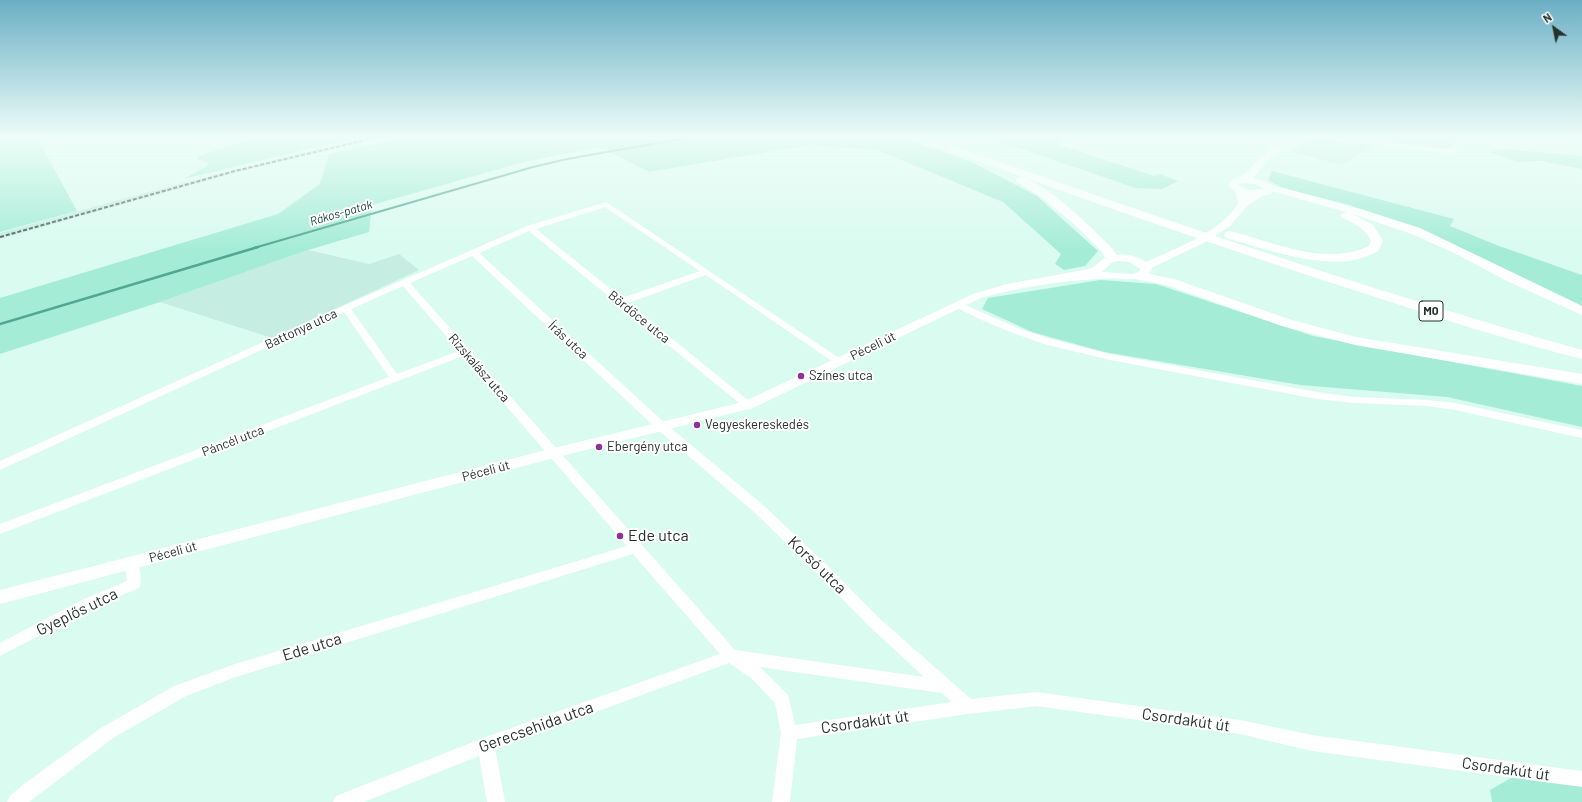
<!DOCTYPE html>
<html>
<head>
<meta charset="utf-8">
<style>
  body { margin:0 }
  #map { position:relative; width:1582px; height:802px; overflow:hidden; background:#dafbf0; font-family:Barlow,sans-serif }
  canvas { display:block }
  .north { position:absolute; left:1534px; top:8px; width:40px; height:40px; -webkit-text-stroke:3px #fff; paint-order:stroke; rotate:327deg; font-size:11px; font-weight:700; line-height:16px; text-align:center; color:#25312d }
  .north::after { content:''; display:block; margin:auto; width:14px; height:18px; background:#25312d; clip-path:polygon(50% 0,100% 100%,50% 72%,0 100%) }
</style>
</head>
<body>
<div id="map">
<canvas width="1582" height="802"></canvas>
<div class="north">N</div>
</div>
<script>
const ctx = document.querySelector('canvas').getContext('2d');
ctx.lineJoin = 'round';
function fill(path, color) { ctx.fillStyle = color; ctx.fill(path, 'evenodd'); }
function trace(path, color, width, dash) { ctx.strokeStyle = color; ctx.lineWidth = width; ctx.lineCap = dash ? 'butt' : 'round'; ctx.setLineDash(dash || []); ctx.stroke(path); }
function write(font, color, halo, rows, align = 'center') {
  ctx.font = font + ' Barlow,sans-serif'; ctx.lineWidth = 4; ctx.setLineDash([]); ctx.textBaseline = 'middle'; ctx.strokeStyle = halo; ctx.fillStyle = color; for (const [text, x, y, turn = 0] of rows) {
    ctx.save(); ctx.translate(x, y); ctx.rotate((+turn || 0) * Math.PI / 180); ctx.textAlign = isNaN(turn) ? turn : align; if (halo) ctx.strokeText(text, 0, 0); ctx.fillText(text, 0, 0); ctx.restore();
  }
}
fill(new Path2D(`
  M 366,137 L 385,137 L 238,172 L 0,239 L 0,233 L 133,196 L 281,158 Z
  M 1391,137 L 1456,137 L 1451,152 L 1389,144 Z
  M 1313,139 L 1373,145 L 1342,165 L 1290,151 Z
  M 308,250 L 369,264 L 399,254 L 419,270 L 272,338 L 160,302 Z`), '#c5ede1');
fill(new Path2D(`
  M 0,137 L 37,137 L 77,211 L 0,232 Z
  M 255,137 L 359,137 L 183,179 L 207,166 L 208,163 L 197,159 L 199,156 Z
  M 408,137 L 487,137 L 477,142 L 505,137 L 901,137 L 974,163 L 1037,196 L 1098,251 L 1085,266 L 1064,270 L 1055,264 L 1061,254 L 1003,202 L 877,150 L 809,145 L 649,172 L 600,147 L 524,162 L 372,205 L 369,232 L 308,250 L 160,302 L 0,354 L 0,298 L 278,214 L 320,184 L 329,154 Z
  M 986,137 L 1057,137 L 1065,140 L 1057,144 L 1154,176 L 1160,174 L 1178,181 L 1162,189 L 1136,188 Z
  M 1505,149 L 1582,156 L 1582,169 L 1541,161 L 1518,162 L 1489,152 Z
  M 1272,171 L 1454,219 L 1450,226 L 1499,246 L 1582,275 L 1582,306 L 1419,228 L 1346,204 L 1282,188 L 1268,180 Z
  M 1100,280 L 1156,284 L 1313,336 L 1582,386 L 1582,427 L 1447,397 L 1300,385 L 1104,352 L 1032,332 L 982,309 L 988,298 Z
  M 1511,778 L 1538,778 L 1582,783 L 1582,802 L 1492,802 L 1490,790 Z`), '#a5ecd6');
trace(new Path2D(`
  M 254,248 L 533,167 L 567,159 L 692,137`), '#50a890', 2);
trace(new Path2D(`
  M 0,324 L 258,247`), '#50a890', 2.5);
fill(new Path2D(`
  M 1313,137 L 1336,137 L 1449,149 L 1459,146 L 1460,137 L 1466,137 L 1464,148 L 1460,151 L 1449,153 L 1316,139 Z
  M 606,202 L 845,362 L 840,365 L 836,364 L 706,275 L 628,303 L 754,405 L 752,407 L 744,407 L 529,231 L 479,253 L 666,424 L 763,505 L 826,564 L 879,618 L 971,699 L 1036,692 L 1240,720 L 1312,735 L 1582,771 L 1582,787 L 1312,751 L 1240,734 L 1036,706 L 968,714 L 797,739 L 790,802 L 772,802 L 781,733 L 775,703 L 751,678 L 729,663 L 495,749 L 505,802 L 487,802 L 479,756 L 364,802 L 333,802 L 336,796 L 486,737 L 720,654 L 633,554 L 236,677 L 186,696 L 113,738 L 29,802 L 7,802 L 10,796 L 24,784 L 101,728 L 174,686 L 235,664 L 627,546 L 463,356 L 0,534 L 0,524 L 389,377 L 344,312 L 0,470 L 0,461 L 343,306 L 527,226 ZM 605,207 L 700,271 L 622,298 L 536,229 ZM 472,256 L 658,430 L 753,511 L 816,572 L 869,626 L 924,677 L 735,650 L 410,283 ZM 403,286 L 459,351 L 397,374 L 351,309 ZM 760,667 L 942,693 L 952,702 L 795,725 L 788,695 Z
  M 958,302 L 1020,329 L 1051,339 L 1110,354 L 1317,392 L 1354,397 L 1427,400 L 1455,403 L 1582,430 L 1582,438 L 1455,410 L 1427,406 L 1354,403 L 1317,399 L 1110,360 L 1044,344 L 1013,333 L 984,321 L 955,307 L 953,305 L 955,303 Z
  M 131,557 L 136,558 C 140,565 143,581 139,588 L 94,607 L 0,656 L 0,643 L 84,599 L 127,581 L 124,562 L 126,558 Z`), '#fff');
fill(new Path2D(`
  M 1293,137 L 1303,137 L 1270,158 L 1253,178 L 1266,182 L 1275,189 L 1271,194 L 1262,196 L 1247,206 L 1230,226 L 1202,244 L 1151,268 L 1152,269 L 1148,276 C 1128,282 1118,277 1099,279 C 1059,281 1020,287 981,298 L 753,408 L 554,458 L 0,604 L 0,590 L 554,448 L 743,402 L 973,294 L 1007,284 L 1089,269 C 1096,267 1099,261 1105,258 C 1117,252 1135,254 1146,262 C 1178,247 1218,234 1238,204 L 1236,193 L 1228,185 L 1233,179 C 1251,174 1251,164 1265,154 C 1273,147 1284,143 1293,137 ZM 1244,183 L 1255,184 L 1265,189 L 1249,190 L 1238,185 ZM 1117,261 L 1130,262 L 1140,269 L 1139,272 L 1133,274 L 1102,272 L 1111,263 Z`), '#fff');
fill(new Path2D(`
  M 914,137 L 929,137 C 1145,213 1361,288 1582,350 L 1582,359 C 1509,341 1437,317 1366,294 C 1215,246 1065,192 916,139 Z
  M 1021,177 C 1047,183 1093,229 1112,248 L 1116,254 L 1114,262 L 1106,262 L 1103,253 L 1074,224 L 1041,197 L 1017,182 L 1016,180 L 1017,178 Z
  M 1269,184 L 1360,209 L 1420,228 L 1582,306 L 1582,315 L 1509,282 L 1454,253 L 1412,234 L 1353,214 L 1373,225 L 1383,241 L 1378,251 C 1374,253 1369,256 1364,257 C 1327,272 1263,248 1226,238 L 1224,235 L 1226,232 L 1230,231 C 1274,242 1325,267 1369,246 L 1371,241 L 1367,234 L 1360,227 L 1342,217 L 1340,215 L 1346,212 L 1265,189 L 1264,187 L 1265,185 Z
  M 1140,272 L 1174,279 L 1292,320 L 1356,337 L 1582,374 L 1582,384 L 1355,345 L 1282,326 L 1166,285 L 1135,279 L 1134,276 L 1135,273 Z`), '#fff');
trace(new Path2D(`
  M 0,237 L 235,171 L 378,137`), '#4d5e59', 2, [4, 2]);
const sky = ctx.createLinearGradient(0, 0, 0, 249);
sky.addColorStop(0, '#6bafc5');
sky.addColorStop(0.55, '#eefdf8');
sky.addColorStop(1, '#eefdf800');
ctx.fillStyle = sky;
ctx.fillRect(0, 0, 1582, 249);
for (const [x, y, r, color] of [
  [801,376,4,"#913099"],
  [697,425,4,"#913099"],
  [599,447,4,"#913099"],
  [620,536,4,"#913099"]
]) { const dot = new Path2D(); dot.arc(x, y, r, 0, 2 * Math.PI); ctx.fillStyle = color; ctx.fill(dot); trace(dot, '#fff', 1.5); }
write('italic 12px', '#1c4439', '#fff', [
  ["Rákos-patak",341,213,-16]
]);
for (const [x, y, w] of [
  [1431,311,24]
]) { const box = new Path2D(); box.roundRect(x - w / 2, y - 10, w, 20, 3); ctx.fillStyle = '#fff'; ctx.fill(box); trace(box, '#25312d', 1); }
write('bold 12px', '#25312d', null, [
  ["M0",1431,311]
]);
write('13px', '#25312d', '#fff', [
  ["Bördöce utca",639,317,39],
  ["Battonya utca",301,329,-25],
  ["Írás utca",568,340,43],
  ["Péceli út",873,346,-26],
  ["Rizskalász utca",479,368,49],
  ["Páncél utca",233,441,-21],
  ["Péceli út",486,471,-15],
  ["Péceli út",173,552,-15]
]);
write('13px', '#25312d', '#fff', [
  ["Színes utca",809,376],
  ["Vegyeskereskedés",705,425],
  ["Ebergény utca",607,447]
], 'left');
write('16px', '#25312d', '#fff', [
  ["Ede utca",628,536]
], 'left');
write('16px', '#25312d', '#fff', [
  ["Korsó utca",817,565,44],
  ["Gyeplős utca",77,612,-26],
  ["Ede utca",312,647,-17],
  ["Csordakút út",1186,720,8],
  ["Csordakút út",865,722,-8],
  ["Gerecsehida utca",536,727,-20],
  ["Csordakút út",1506,769,8]
]);
</script>
</body>
</html>
